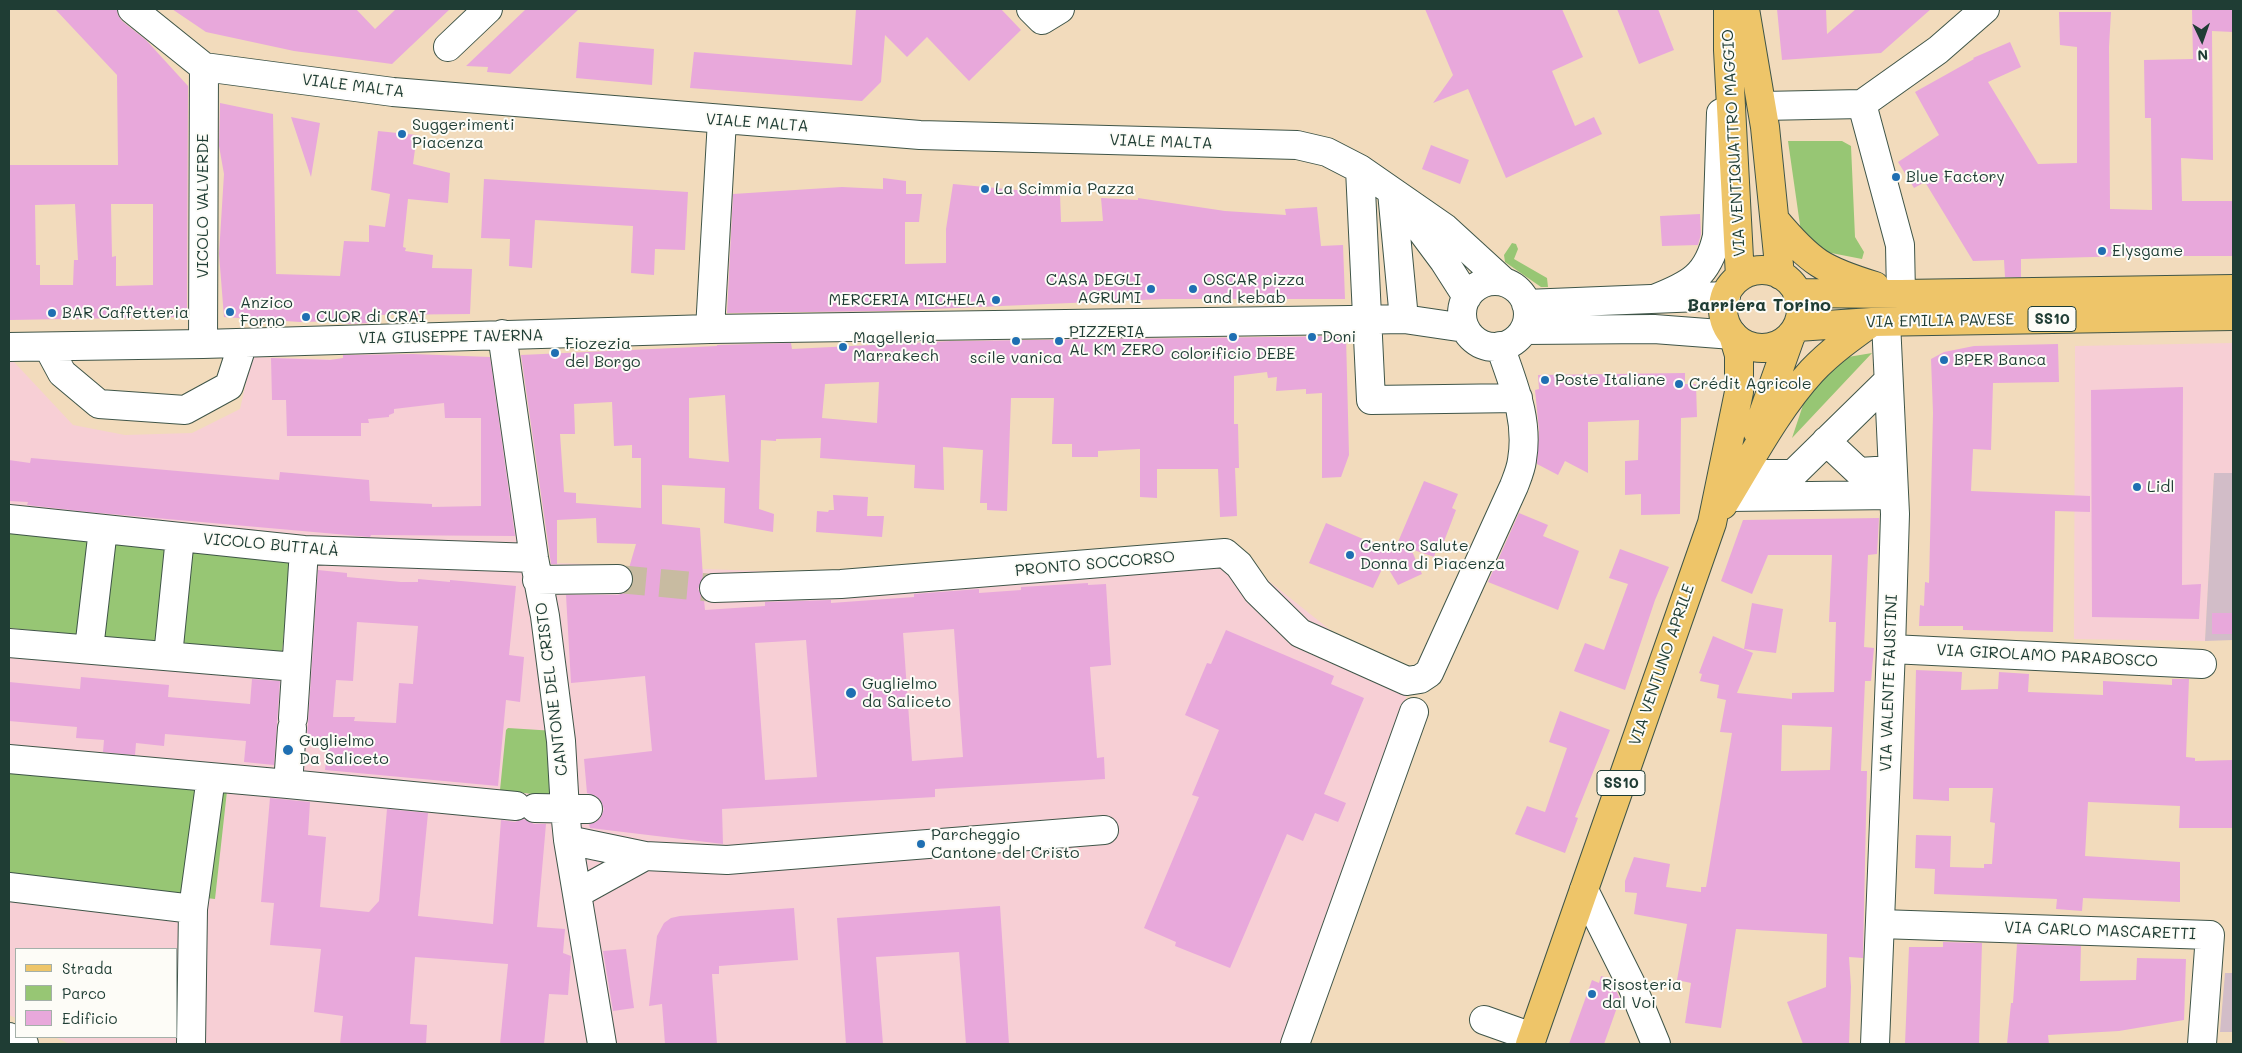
<!DOCTYPE html>
<html>
<head>
<meta charset="utf-8">
<style>
  body { margin:0 }
  #map { position:relative; width:2242px; height:1053px; overflow:hidden; background:#f2dbbc; font-family:Mali,sans-serif }
  canvas { display:block }
  .frame { position:absolute; inset:0; border:10px solid #1f3d34; pointer-events:none }
  .legend { position:absolute; left:15px; top:948px; width:162px; height:90px; box-sizing:border-box; background:#fdfcf7; border:1px solid #a4b0a9; margin:0; padding:6px 9px; list-style:none; font-size:15px; color:#1f3d34 }
  .legend li { display:flex; align-items:center; gap:10px; height:25px }
  .legend b { width:25px; border:1px solid #a4b0a9 }
  .north { position:absolute; left:2177px; top:15px; width:50px; height:50px; -webkit-text-stroke:4px #fdfcf7; paint-order:stroke; rotate:177deg; font-size:14px; font-weight:700; line-height:20px; text-align:center; color:#1f3d34 }
  .north::after { content:''; display:block; margin:auto; width:18px; height:22px; background:#1f3d34; clip-path:polygon(50% 0,100% 100%,50% 72%,0 100%) }
</style>
</head>
<body>
<div id="map">
<canvas width="2242" height="1053"></canvas>
<div class="frame"></div>
<ul class="legend">
<li><b style="height:6px;background:#eec569"></b>Strada</li>
<li><b style="height:14px;background:#97c674"></b>Parco</li>
<li><b style="height:14px;background:#e8a8db"></b>Edificio</li>
</ul>
<div class="north">N</div>
</div>
<script>
const ctx = document.querySelector('canvas').getContext('2d');
ctx.lineJoin = 'round';
function fill(path, color) { ctx.fillStyle = color; ctx.fill(path, 'evenodd'); }
function trace(path, color, width, dash) { ctx.strokeStyle = color; ctx.lineWidth = width; ctx.lineCap = dash ? 'butt' : 'round'; ctx.setLineDash(dash || []); ctx.stroke(path); }
function write(font, color, halo, rows, align = 'center') {
  ctx.font = font + ' Mali,sans-serif'; ctx.lineWidth = 4; ctx.setLineDash([]); ctx.textBaseline = 'middle'; ctx.strokeStyle = halo; ctx.fillStyle = color; for (const [text, x, y, turn = 0] of rows) {
    ctx.save(); ctx.translate(x, y); ctx.rotate((+turn || 0) * Math.PI / 180); ctx.textAlign = isNaN(turn) ? turn : align; if (halo) ctx.strokeText(text, 0, 0); ctx.fillText(text, 0, 0); ctx.restore();
  }
}
fill(new Path2D(`
  M 2233,343 L 2233,473 L 2214,473 L 2205,641 L 2074,639 L 2075,346 Z
  M 252,357 L 497,364 L 532,562 L 805,573 L 1224,541 L 1270,582 L 1408,692 L 1286,1044 L 70,1044 L 54,1037 L 176,1037 L 176,949 L 16,949 L 16,1018 L 9,1015 L 9,362 L 14,362 L 73,425 L 125,435 L 192,433 L 240,409 Z`), '#f7cfd5');
fill(new Path2D(`
  M 2214,473 L 2233,473 L 2233,640 L 2205,641 Z
  M 2225,973 L 2233,973 L 2233,1032 L 2220,1032 Z`), '#d2bdc8');
fill(new Path2D(`
  M 1788,141 L 1842,141 L 1851,146 L 1855,237 L 1864,252 L 1862,259 L 1821,251 L 1801,232 Z
  M 1512,243 L 1516,244 L 1518,249 L 1514,259 L 1547,278 L 1548,287 L 1541,287 L 1505,262 L 1504,255 Z
  M 1872,353 L 1792,438 L 1810,384 L 1848,357 Z
  M 9,532 L 291,558 L 282,653 L 9,628 Z
  M 508,728 L 555,731 L 556,797 L 500,790 L 506,730 Z
  M 9,768 L 227,791 L 215,899 L 9,876 Z`), '#97c674');
fill(new Path2D(`
  M 55,9 L 117,9 L 118,15 L 122,21 L 146,40 L 188,86 L 187,317 L 9,320 L 9,165 L 118,165 L 117,75 ZM 75,204 L 78,260 L 74,260 L 73,285 L 40,285 L 40,265 L 36,265 L 35,205 ZM 111,204 L 153,204 L 153,285 L 116,286 L 116,256 L 112,257 Z
  M 172,9 L 356,9 L 375,29 L 396,9 L 450,9 L 392,64 L 294,51 L 206,32 Z
  M 526,9 L 579,9 L 510,74 L 487,72 L 488,67 L 466,66 Z
  M 856,9 L 1001,9 L 1021,30 L 969,81 L 927,37 L 907,57 L 885,35 L 881,82 L 862,101 L 690,88 L 694,52 L 852,65 Z
  M 1425,9 L 1562,9 L 1583,57 L 1552,71 L 1575,126 L 1594,117 L 1602,134 L 1506,178 L 1468,89 L 1433,103 L 1453,75 Z
  M 1617,9 L 1658,9 L 1674,50 L 1639,64 Z
  M 1777,9 L 1826,9 L 1827,34 L 1856,9 L 1931,9 L 1881,53 L 1782,60 Z
  M 2192,9 L 2233,9 L 2233,32 L 2212,31 L 2213,160 L 2181,158 L 2182,201 L 2233,201 L 2233,256 L 2128,256 L 2021,259 L 2021,277 L 2005,277 L 2004,260 L 1973,261 L 1925,182 L 1914,188 L 1898,162 L 1939,135 L 1915,92 L 1974,59 L 1973,58 L 2010,42 L 2021,67 L 1988,82 L 2038,164 L 2077,163 L 2077,47 L 2060,45 L 2059,12 L 2111,12 L 2109,47 L 2110,209 L 2152,210 L 2151,118 L 2145,118 L 2144,60 L 2193,59 Z
  M 579,42 L 654,49 L 652,85 L 576,78 Z
  M 220,103 L 273,114 L 276,274 L 340,276 L 344,241 L 369,242 L 369,225 L 385,227 L 390,194 L 371,190 L 378,131 L 417,135 L 413,164 L 450,173 L 448,203 L 408,199 L 403,247 L 406,248 L 405,251 L 433,255 L 432,268 L 472,269 L 470,314 L 372,315 L 373,323 L 342,324 L 342,321 L 300,322 L 224,317 L 219,254 L 224,174 L 219,146 Z
  M 291,117 L 320,123 L 311,177 Z
  M 1431,145 L 1469,160 L 1460,184 L 1422,169 Z
  M 883,178 L 906,181 L 906,194 L 922,194 L 919,222 L 905,222 L 905,264 L 946,263 L 946,229 L 953,184 L 1060,194 L 1061,222 L 1103,221 L 1101,198 L 1138,200 L 1138,198 L 1225,211 L 1286,215 L 1285,209 L 1317,207 L 1321,246 L 1343,245 L 1345,299 L 1163,299 L 886,311 L 727,313 L 733,194 L 842,187 L 883,189 Z
  M 484,179 L 688,192 L 685,250 L 655,249 L 654,275 L 631,273 L 633,226 L 535,220 L 532,268 L 509,266 L 510,239 L 481,238 Z
  M 1700,214 L 1701,234 L 1698,245 L 1662,246 L 1660,216 Z
  M 1346,336 L 1349,455 L 1341,477 L 1322,478 L 1322,393 L 1306,394 L 1306,389 L 1276,391 L 1277,377 L 1268,378 L 1267,372 L 1234,376 L 1234,424 L 1238,424 L 1239,468 L 1235,468 L 1237,516 L 1220,517 L 1218,469 L 1157,469 L 1157,498 L 1140,497 L 1140,449 L 1098,451 L 1098,457 L 1072,457 L 1072,444 L 1052,444 L 1054,398 L 1011,398 L 1007,511 L 987,510 L 987,503 L 980,503 L 983,450 L 943,447 L 944,490 L 914,488 L 915,465 L 820,458 L 821,438 L 776,439 L 776,441 L 761,440 L 759,509 L 774,514 L 773,532 L 724,523 L 725,488 L 662,485 L 662,524 L 700,528 L 703,578 L 698,589 L 704,600 L 705,610 L 765,606 L 765,602 L 831,600 L 831,603 L 914,597 L 914,594 L 979,589 L 979,593 L 1021,590 L 1021,587 L 1088,583 L 1088,585 L 1106,584 L 1111,665 L 1090,667 L 1097,758 L 1104,757 L 1105,779 L 935,789 L 935,797 L 722,809 L 723,844 L 590,828 L 589,824 L 596,822 L 601,817 L 604,809 L 601,801 L 596,796 L 587,793 L 584,759 L 652,751 L 645,676 L 571,683 L 566,595 L 618,595 L 626,592 L 631,587 L 634,579 L 629,568 L 636,544 L 597,543 L 596,518 L 557,520 L 557,564 L 551,564 L 521,355 L 717,346 L 717,345 L 791,343 L 792,349 L 951,341 ZM 879,382 L 877,423 L 822,418 L 825,384 ZM 725,395 L 729,462 L 689,458 L 689,398 ZM 612,402 L 614,446 L 632,445 L 632,458 L 641,458 L 641,508 L 576,503 L 576,493 L 564,492 L 560,434 L 575,434 L 574,404 ZM 954,629 L 963,757 L 912,761 L 903,633 ZM 806,640 L 817,777 L 765,780 L 755,643 Z
  M 2058,344 L 2059,382 L 1993,383 L 1991,450 L 1973,449 L 1971,491 L 2090,496 L 2090,512 L 2055,511 L 2053,632 L 1963,630 L 1963,626 L 1919,626 L 1920,605 L 1924,606 L 1925,582 L 1929,583 L 1933,413 L 1931,359 L 1944,352 L 1974,346 Z
  M 413,354 L 490,357 L 515,536 L 371,535 L 370,537 L 88,512 L 27,505 L 28,502 L 9,501 L 9,460 L 30,463 L 31,458 L 279,480 L 280,472 L 369,480 L 370,501 L 432,504 L 432,507 L 481,506 L 481,418 L 445,418 L 444,403 L 394,409 L 394,413 L 389,415 L 389,417 L 368,419 L 369,423 L 361,423 L 361,436 L 287,436 L 286,400 L 272,400 L 271,358 L 330,360 L 343,358 L 343,355 Z
  M 1685,373 L 1685,384 L 1696,384 L 1697,417 L 1681,418 L 1680,514 L 1641,515 L 1641,494 L 1625,495 L 1625,461 L 1638,460 L 1639,420 L 1588,422 L 1588,473 L 1565,461 L 1558,475 L 1537,464 L 1539,430 L 1535,390 L 1539,389 L 1538,375 Z
  M 2183,387 L 2182,585 L 2201,584 L 2199,619 L 2092,617 L 2091,390 Z
  M 1424,481 L 1458,494 L 1452,508 L 1456,510 L 1443,544 L 1438,544 L 1434,557 L 1411,549 L 1422,574 L 1398,585 L 1385,563 L 1373,588 L 1309,563 L 1326,523 L 1370,542 L 1371,541 L 1395,549 Z
  M 833,495 L 868,497 L 867,516 L 884,516 L 882,537 L 816,532 L 817,511 L 828,512 L 829,510 L 834,510 Z
  M 1519,513 L 1548,525 L 1543,536 L 1579,551 L 1558,610 L 1488,582 Z
  M 1879,518 L 1877,554 L 1868,555 L 1864,647 L 1874,648 L 1871,681 L 1865,681 L 1861,771 L 1867,771 L 1863,955 L 1863,958 L 1849,957 L 1851,987 L 1849,1044 L 1803,1044 L 1787,1002 L 1826,987 L 1827,934 L 1736,929 L 1721,1028 L 1685,1023 L 1691,983 L 1677,980 L 1687,924 L 1634,914 L 1637,893 L 1625,892 L 1625,881 L 1634,857 L 1670,864 L 1666,887 L 1701,892 L 1701,887 L 1706,887 L 1732,733 L 1720,732 L 1726,700 L 1717,698 L 1719,685 L 1700,681 L 1702,674 L 1699,673 L 1713,636 L 1753,653 L 1737,693 L 1792,699 L 1792,693 L 1834,692 L 1836,622 L 1829,622 L 1832,555 L 1768,555 L 1752,594 L 1721,581 L 1743,520 ZM 1782,725 L 1832,727 L 1830,770 L 1781,771 Z
  M 1620,549 L 1669,567 L 1655,600 L 1625,690 L 1574,671 L 1585,643 L 1604,650 L 1628,584 L 1609,578 Z
  M 318,570 L 347,573 L 347,577 L 401,582 L 418,582 L 418,579 L 450,582 L 450,580 L 516,586 L 509,655 L 524,657 L 520,702 L 506,700 L 498,786 L 325,770 L 328,741 L 307,739 ZM 357,622 L 418,626 L 413,684 L 399,683 L 396,723 L 354,721 L 355,717 L 333,717 L 336,680 L 353,681 Z
  M 1752,603 L 1783,609 L 1776,653 L 1744,649 Z
  M 2212,613 L 2233,613 L 2233,634 L 2212,634 Z
  M 1226,630 L 1334,676 L 1331,684 L 1364,698 L 1324,794 L 1346,803 L 1338,822 L 1315,813 L 1303,841 L 1287,834 L 1230,968 L 1175,946 L 1176,942 L 1144,928 L 1199,797 L 1192,795 L 1219,730 L 1185,715 L 1207,663 L 1211,664 Z
  M 1916,670 L 1962,672 L 1961,690 L 1998,689 L 1999,672 L 2029,674 L 2028,692 L 2103,695 L 2103,681 L 2172,685 L 2172,679 L 2189,679 L 2186,757 L 2195,758 L 2195,761 L 2233,760 L 2233,828 L 2179,828 L 2180,806 L 2088,802 L 2085,856 L 2180,862 L 2180,902 L 2083,898 L 2082,911 L 2056,909 L 2057,899 L 1934,894 L 1935,869 L 1915,868 L 1916,835 L 1951,836 L 1950,867 L 1984,868 L 1984,864 L 1992,864 L 1995,823 L 1990,822 L 1993,788 L 1949,788 L 1949,801 L 1913,799 Z
  M 81,677 L 169,685 L 168,697 L 250,704 L 252,679 L 280,681 L 274,765 L 244,762 L 246,741 L 165,734 L 164,746 L 136,743 L 135,755 L 103,752 L 104,740 L 76,738 L 77,727 L 9,721 L 9,682 L 80,689 Z
  M 1560,711 L 1610,730 L 1575,817 L 1578,818 L 1565,853 L 1515,834 L 1527,806 L 1545,812 L 1567,748 L 1549,742 Z
  M 270,798 L 310,802 L 308,835 L 326,837 L 320,907 L 369,912 L 379,901 L 387,809 L 428,813 L 418,916 L 493,924 L 501,820 L 515,822 L 524,819 L 534,824 L 546,824 L 537,927 L 565,929 L 563,953 L 571,956 L 568,995 L 549,994 L 544,1044 L 500,1044 L 508,964 L 415,957 L 410,1024 L 427,1025 L 426,1044 L 340,1044 L 343,1016 L 314,1012 L 321,949 L 270,945 L 274,903 L 261,902 Z
  M 1000,906 L 1009,1044 L 966,1044 L 959,952 L 876,957 L 883,1044 L 846,1044 L 837,918 Z
  M 794,908 L 798,960 L 719,966 L 719,974 L 712,974 L 717,1044 L 665,1044 L 662,1004 L 649,1006 L 657,936 L 664,923 L 671,918 L 680,916 Z
  M 1943,942 L 1982,943 L 1979,1044 L 1905,1044 L 1909,947 L 1943,947 Z
  M 2017,944 L 2081,946 L 2080,981 L 2136,980 L 2137,958 L 2186,959 L 2184,1020 L 2119,1031 L 2048,1035 L 2049,1044 L 2007,1044 L 2011,1003 L 2013,1003 Z
  M 626,949 L 634,1008 L 613,1011 L 603,951 Z
  M 1601,976 L 1611,979 L 1620,999 L 1604,1044 L 1569,1044 L 1592,980 L 1599,983 Z`), '#e8a8db');
trace(new Path2D(`
  M 618,579 L 714,588`), '#c8bba1', 28, [28, 14]);
const minor = new Path2D(`
  M 132,9 L 204,67 L 393,92 L 920,135 L 1297,145 L 1327,152 L 1360,169 L 1445,228 L 1504,282
  M 1031,9 L 1042,20 L 1060,9
  M 448,47 L 488,9
  M 1862,104 L 1900,245 L 1901,294
  M 1762,106 L 1862,104 L 1938,50 L 1985,9
  M 1360,169 L 1371,400 L 1518,398
  M 1392,192 L 1404,319
  M 1406,210 L 1444,261 L 1467,297
  M1462 314a33 33 0 1 1 66 0a33 33 0 1 1-66 0Z
  M 1654,299 C 1690,285 1708,276 1717,236 L 1721,113
  M 1526,304 L 1726,296
  M 710,329 L 722,120
  M 1524,330 L 1654,329 L 1733,335
  M 502,334 L 534,558 L 545,616 L 561,741 L 565,810 L 568,840 L 602,1044
  M 203,344 L 204,67
  M 9,347 L 203,344 L 710,329 L 1350,320 L 1404,319 L 1465,328
  M 48,347 L 62,373 L 99,404 L 185,410 L 229,386 L 243,343
  M 1826,441 L 1859,472 L 1892,470
  M 1741,474 L 1793,474 L 1888,381
  M 1728,497 L 1894,495
  M 9,519 L 304,550 L 534,558
  M 537,580 L 618,579
  M 714,588 L 841,584 L 1225,553 L 1239,565 L 1257,591 L 1300,633 L 1407,681 L 1420,679 L 1429,673 L 1514,486 C 1517,478 1521,469 1522,460 C 1529,419 1513,384 1500,346
  M 9,643 L 296,667
  M 89,649 L 103,529
  M 1891,649 L 2202,664
  M 168,656 L 180,537
  M 293,718 L 304,550
  M 292,728 L 288,784 L 516,806
  M 9,759 L 288,784
  M 535,808 L 588,809
  M 568,840 L 645,856 L 578,893
  M 645,856 L 727,860 L 1104,830
  M 9,887 L 193,909 L 191,1044
  M 1584,890 L 1632,986 L 1656,1044
  M 193,909 L 211,777
  M 1880,924 L 2210,935 L 2202,1044
  M 1484,1020 L 1532,1037
  M 9,1037 L 24,1044
  M 1295,1044 L 1414,712
  M 1875,1044 L 1891,649 L 1895,514 L 1886,322`);
const major = new Path2D(`
  M 1728,9 L 1728,50 L 1740,277
  M 1745,9 L 1765,127 L 1780,275
  M 1775,220 C 1811,263 1823,270 1875,286
  M1723 309a39 39 0 1 1 78 0a39 39 0 1 1-78 0Z
  M 1797,293 L 1901,294 L 2233,289
  M 1797,327 L 1872,322 L 2233,316
  M 1757,431 L 1791,335
  M 1723,505 C 1750,461 1777,409 1812,371 C 1830,352 1851,337 1872,322
  M 1530,1044 L 1712,523 L 1739,392 L 1739,355 L 1733,335`);
trace(minor, '#3f5548', 30);
trace(major, '#3f5548', 30);
trace(minor, '#fff', 28);
trace(major, '#eec569', 28);
for (const [x, y, r, color] of [
  [402,134,5,"#1f6fb2"],
  [1896,177,5,"#1f6fb2"],
  [985,189,5,"#1f6fb2"],
  [2102,251,5,"#1f6fb2"],
  [1151,289,5,"#1f6fb2"],
  [1193,289,5,"#1f6fb2"],
  [996,300,5,"#1f6fb2"],
  [230,312,5,"#1f6fb2"],
  [52,313,5,"#1f6fb2"],
  [306,317,5,"#1f6fb2"],
  [1233,337,5,"#1f6fb2"],
  [1312,337,5,"#1f6fb2"],
  [1016,341,5,"#1f6fb2"],
  [1059,341,5,"#1f6fb2"],
  [843,347,5,"#1f6fb2"],
  [555,353,5,"#1f6fb2"],
  [1944,360,5,"#1f6fb2"],
  [1545,380,5,"#1f6fb2"],
  [1679,384,5,"#1f6fb2"],
  [2137,487,5,"#1f6fb2"],
  [1350,555,5,"#1f6fb2"],
  [851,693,6,"#1f6fb2"],
  [288,750,6,"#1f6fb2"],
  [921,844,5,"#1f6fb2"],
  [1592,994,5,"#1f6fb2"]
]) { const dot = new Path2D(); dot.arc(x, y, r, 0, 2 * Math.PI); ctx.fillStyle = color; ctx.fill(dot); trace(dot, '#fdfcf7', 2); }
for (const [x, y, w] of [
  [2052,319,48],
  [1621,783,48]
]) { const box = new Path2D(); box.roundRect(x - w / 2, y - 12.5, w, 25, 4); ctx.fillStyle = '#fdfcf7'; ctx.fill(box); trace(box, '#1f3d34', 1); }
write('bold 15px', '#1f3d34', null, [
  ["SS10",2052,319],
  ["SS10",1621,783]
]);
write('16px', '#1f3d34', '#fdfcf7', [
  ["VIALE MALTA",353,86,7],
  ["VIALE MALTA",757,123,4],
  ["VIALE MALTA",1161,142,2],
  ["VIA VENTIQUATTRO MAGGIO",1734,143,-93],
  ["VICOLO VALVERDE",203,206,-90],
  ["VIA EMILIA PAVESE",1940,321,-1],
  ["VIA GIUSEPPE TAVERNA",451,337,-1],
  ["VICOLO BUTTALÀ",271,545,5],
  ["PRONTO SOCCORSO",1095,564,-5],
  ["VIA GIROLAMO PARABOSCO",2047,656,3],
  ["VIA VENTUNO APRILE",1662,665,-71],
  ["VIA VALENTE FAUSTINI",1889,683,-88],
  ["CANTONE DEL CRISTO",552,689,-97],
  ["VIA CARLO MASCARETTI",2100,931,2]
]);
write('16px', '#1f3d34', '#fdfcf7', [
  ["Suggerimenti",412,125],
  ["Piacenza",412,143],
  ["Blue Factory",1906,177],
  ["La Scimmia Pazza",995,189],
  ["Elysgame",2112,251],
  ["CASA DEGLI",1141,280,"right"],
  ["AGRUMI",1141,298,"right"],
  ["OSCAR pizza",1203,280],
  ["and kebab",1203,298],
  ["MERCERIA MICHELA",986,300,"right"],
  ["Anzico",240,303],
  ["Forno",240,321],
  ["BAR Caffetteria",62,313],
  ["CUOR di CRAI",316,317],
  ["PIZZERIA",1069,332],
  ["AL KM ZERO",1069,350],
  ["Doni",1322,337],
  ["Magelleria",853,338],
  ["Marrakech",853,356],
  ["Fiozezia",565,344],
  ["del Borgo",565,362],
  ["colorificio DEBE",1233,354,"center"],
  ["scile vanica",1016,358,"center"],
  ["BPER Banca",1954,360],
  ["Poste Italiane",1555,380],
  ["Crédit Agricole",1689,384],
  ["Lidl",2147,487],
  ["Centro Salute",1360,546],
  ["Donna di Piacenza",1360,564],
  ["Guglielmo",862,684],
  ["da Saliceto",862,702],
  ["Guglielmo",299,741],
  ["Da Saliceto",299,759],
  ["Parcheggio",931,835],
  ["Cantone del Cristo",931,853],
  ["Risosteria",1602,985],
  ["dal Voi",1602,1003]
], 'left');
write('bold 18px', '#1f3d34', '#fdfcf7', [
  ["Barriera Torino",1759,305]
]);
</script>
</body>
</html>
